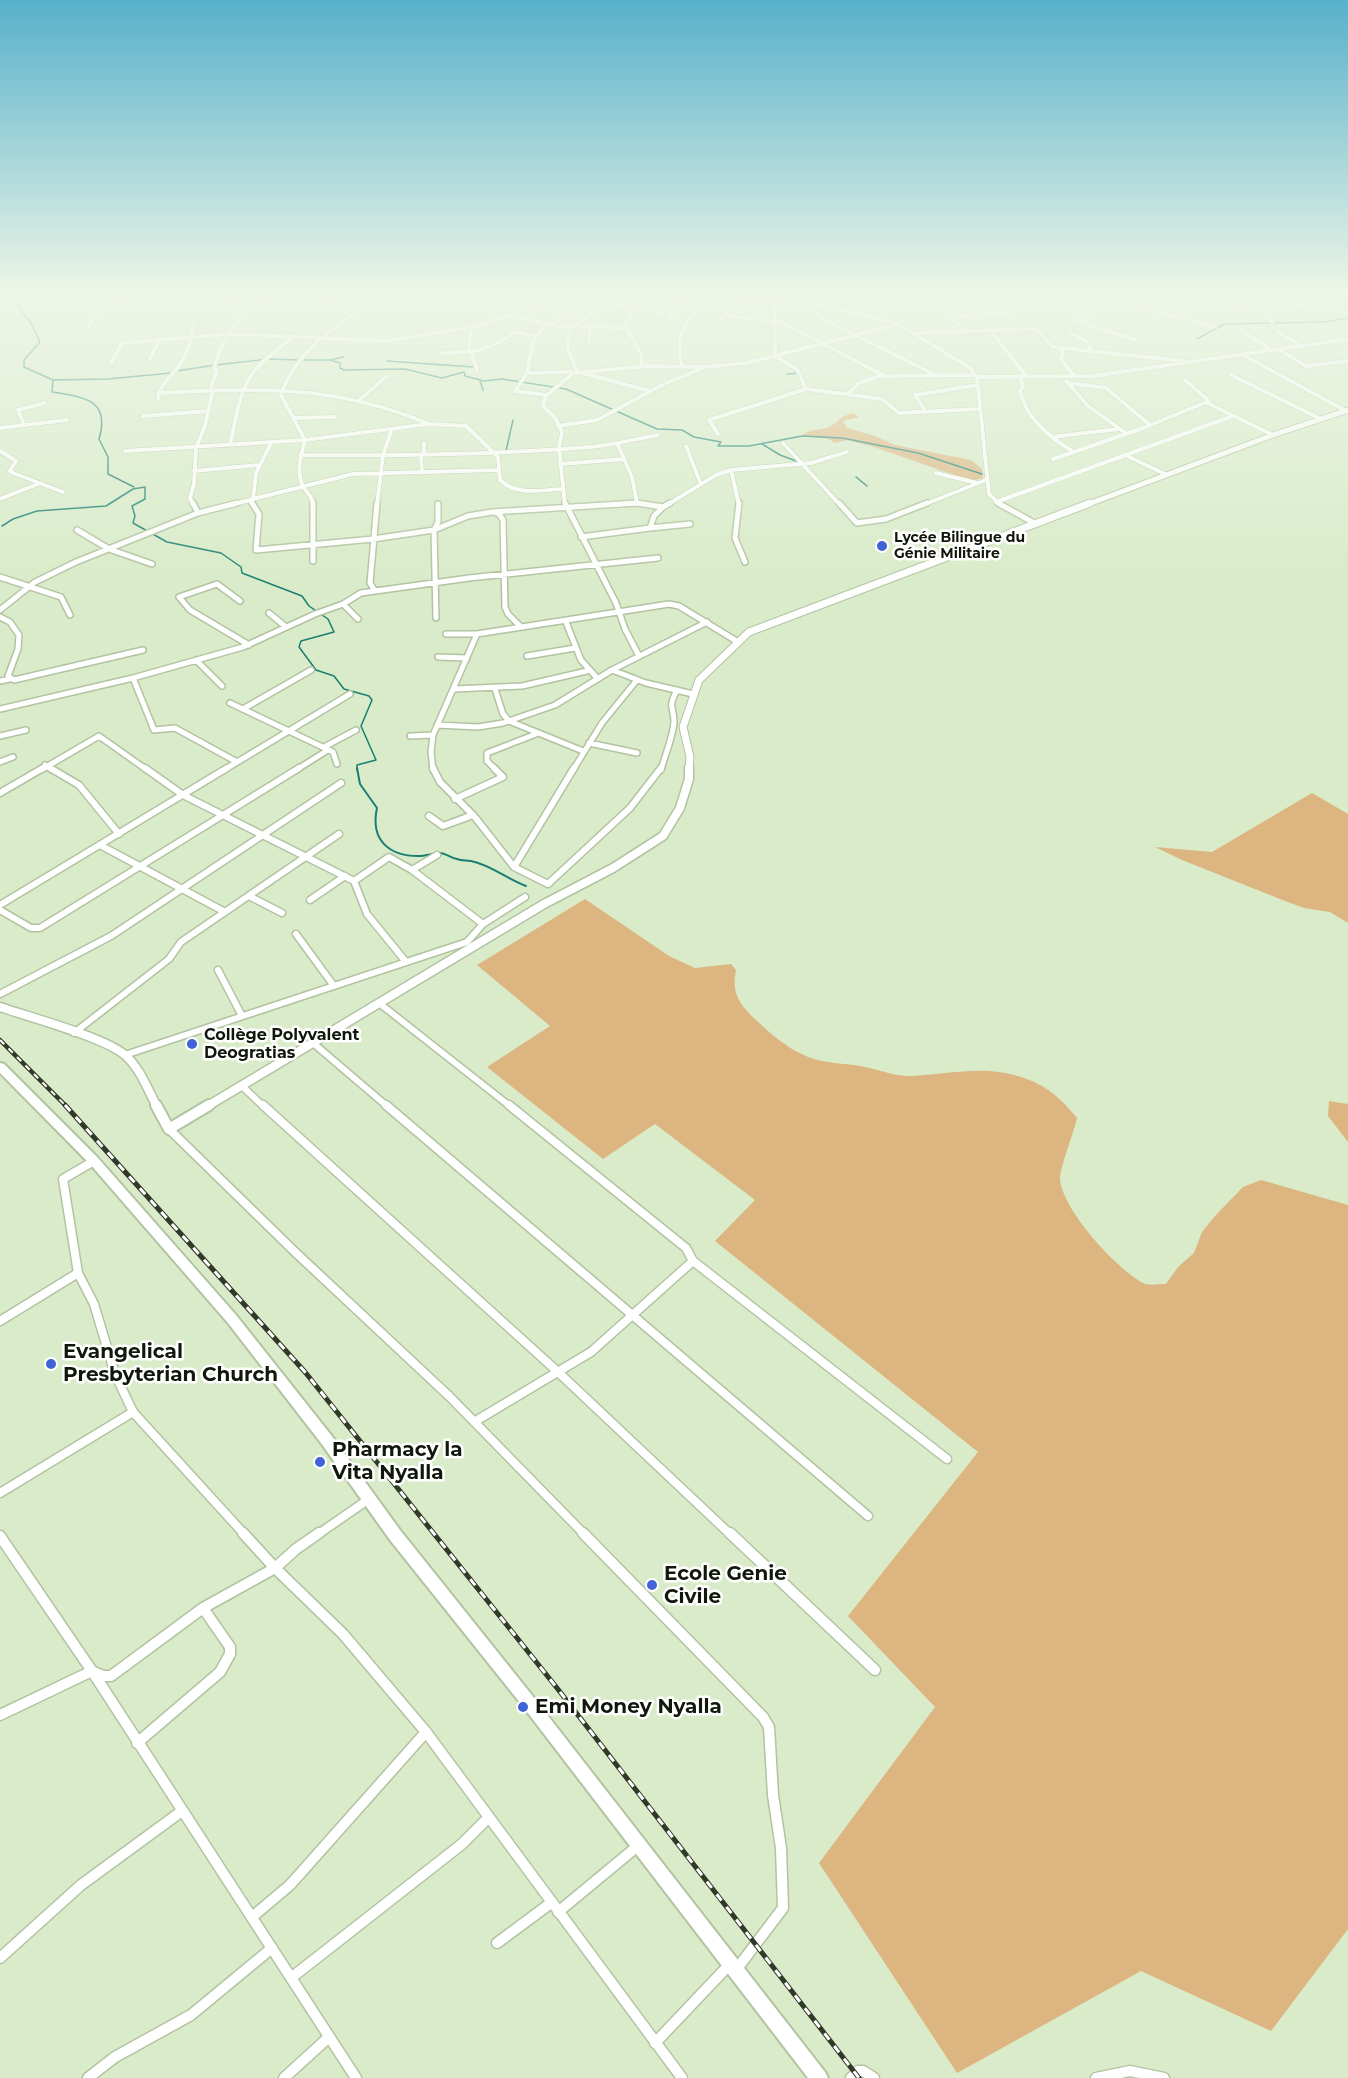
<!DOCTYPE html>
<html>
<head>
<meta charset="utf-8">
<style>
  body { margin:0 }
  canvas { display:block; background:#d9ebc9 }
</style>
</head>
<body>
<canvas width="1348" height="2078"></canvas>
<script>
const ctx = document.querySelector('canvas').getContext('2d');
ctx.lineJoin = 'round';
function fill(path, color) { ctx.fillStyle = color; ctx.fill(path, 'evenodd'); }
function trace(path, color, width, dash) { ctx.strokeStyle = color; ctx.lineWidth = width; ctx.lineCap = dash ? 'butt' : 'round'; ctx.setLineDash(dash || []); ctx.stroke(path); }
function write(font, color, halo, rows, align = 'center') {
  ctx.font = font + ' Montserrat,sans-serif'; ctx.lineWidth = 5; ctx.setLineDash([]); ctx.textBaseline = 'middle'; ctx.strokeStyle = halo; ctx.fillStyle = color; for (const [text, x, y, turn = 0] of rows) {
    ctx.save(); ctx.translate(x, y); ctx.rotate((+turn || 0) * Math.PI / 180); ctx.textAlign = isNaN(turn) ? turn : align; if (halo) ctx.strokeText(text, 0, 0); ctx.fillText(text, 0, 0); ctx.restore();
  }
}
fill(new Path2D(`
  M 854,413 L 859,417 L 843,421 L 847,428 L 875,436 L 895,445 L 971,460 L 982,469 L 983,478 L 975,480 L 960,477 L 874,447 L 847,440 L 834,443 L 829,439 L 802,436 C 808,428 820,431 829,427 C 840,422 838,416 854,413 Z
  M 1312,793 L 1348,814 L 1348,923 L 1330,912 L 1304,908 L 1285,901 L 1182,860 L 1155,847 L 1212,852 Z
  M 585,899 L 669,956 L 695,968 L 731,964 L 736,970 C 731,994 740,1005 758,1022 C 779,1041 799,1058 828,1062 C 839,1064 849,1064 860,1066 C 878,1069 895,1077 914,1076 C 947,1074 982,1066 1014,1075 C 1044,1083 1058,1095 1077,1118 C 1074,1132 1059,1170 1060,1180 C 1064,1212 1116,1268 1143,1283 C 1149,1286 1159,1284 1166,1284 L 1178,1267 L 1194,1253 L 1202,1232 L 1215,1216 L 1243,1187 L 1261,1180 L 1348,1205 L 1348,1929 L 1271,2031 L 1141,1971 L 957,2073 L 819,1863 L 935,1707 L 848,1616 L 978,1452 L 715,1241 L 755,1200 L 655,1124 L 603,1159 L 487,1067 L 550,1026 L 477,965 Z
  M 1329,1101 L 1348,1104 L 1348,1142 L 1328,1116 Z`), '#dcb580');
trace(new Path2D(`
  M 9,295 L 31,323 L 40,342 L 24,360 L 24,367 L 53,380 L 108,379 L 171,373
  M 758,297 L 767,298
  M 460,302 L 458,301 L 461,298
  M 1197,339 L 1224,324 L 1324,322 L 1348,318
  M 304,360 L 330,360
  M 330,360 L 340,363 L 340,368 L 344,370 L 405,369 L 442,378 L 464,372 L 465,376 L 484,381 L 502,379 L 566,389 L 657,429 L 682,430 L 694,437 L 721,442 L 718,446 L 749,446 L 802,436 L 842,438 L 918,453 L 982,474
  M 330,360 L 343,357
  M 387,361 L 473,367
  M 216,365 L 268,359 L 300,360
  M 177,371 L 215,365
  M 787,374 L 799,373
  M 53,380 L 52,392 C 83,397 111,399 99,439 L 108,457 L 108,474 L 134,487
  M 480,381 L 483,390
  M 762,444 L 780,455 L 799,462
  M 506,451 L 513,420
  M 856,477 L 867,486
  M 2,526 L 13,519 L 37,511 L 106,506 L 133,489 L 145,487 L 145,499 L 132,506 L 135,516 L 133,523 L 167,542 L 221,553 L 241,567 L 242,573 L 302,596 L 309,606 L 328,619 L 334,632 L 301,641 L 299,647 L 316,670 L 334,676 L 344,689 L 369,696 L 372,700 L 361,726 L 376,760 L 357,765 L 357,770`), '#197f73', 1.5);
trace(new Path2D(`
  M 357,768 L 360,784 L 377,808 C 370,840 389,857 421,856 C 427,856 433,853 440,853 C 445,853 451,858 457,859 C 462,861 466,860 471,861 C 491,865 507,879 526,886`), '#197f73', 2);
const streetFar4 = new Path2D(`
  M 228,295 L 242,298 L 267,295
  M 323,295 L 369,304
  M 622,295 L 572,327 C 562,344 570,356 578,372 L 650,391
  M 1218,295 L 1240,314
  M 1287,295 L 1301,306
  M 928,297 L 966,331
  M 791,299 L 897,323 L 970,368 L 977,377 L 989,494 L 1001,505
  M 511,300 L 516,295
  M 1112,301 L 1215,326
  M 803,302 L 820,317 L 935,375
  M 610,304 L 671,314
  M 428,306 L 434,295
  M 523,306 L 569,313
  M 1233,307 L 1269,308 L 1337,303 L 1327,295
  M 639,308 L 631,315 L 625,325 L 641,354 L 642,367
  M 1260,308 L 1272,322
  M 724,315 L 777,322
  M 950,317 L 1013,312
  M 722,320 L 728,309 L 747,295
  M 777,320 L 883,375
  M 1075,320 L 1135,340
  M 1075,320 L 1107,305 L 1117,295
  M 669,322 L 678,305 L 693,295
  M 545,324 L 533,342 L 527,373 L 515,391 L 547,395
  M 552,325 L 596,295
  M 87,327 L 109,301 L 122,295
  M 990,330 L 1026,376
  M 1241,330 L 1271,350
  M 471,332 L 469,347 L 477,370
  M 1069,332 L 1086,341 L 1092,351
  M 1278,332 L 1301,346
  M 915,333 L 1032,329 L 1037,330 L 1053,347 L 1183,361
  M 589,344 L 590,328
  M 1061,348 L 1063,355 L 1061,359 L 1074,376
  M 1278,349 L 1306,366 L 1348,361
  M 442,353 C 473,353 489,351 515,332 L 537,336
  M 1243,355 L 1346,411
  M 149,360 L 160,339
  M 111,363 L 122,343 L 230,334 L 386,341 L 468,328 L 508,316 L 560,326 L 625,328
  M 683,367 C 675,348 681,322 699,310
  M 527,373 L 572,372
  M 1231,375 L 1321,419
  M 1020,376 L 1023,387 L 1020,391 C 1026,419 1050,438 1074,452 L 1143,428 L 1209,401 L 1185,380
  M 977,377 L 1093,376 L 1348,339
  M 1066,381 L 1088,406 L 1127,434
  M 1068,383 L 1106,388 L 1150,425
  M 806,389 L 882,399 L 899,413 L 980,409
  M 158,393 C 255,387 337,385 429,424
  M 848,394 L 859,383 L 880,376 L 976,375
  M 158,399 C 160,384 170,378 179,366 C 188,353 192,339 194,324
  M 358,401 L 387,376
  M 1207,403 L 1273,435
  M 926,412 L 915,395 L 978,385
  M 143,416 L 208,411
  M 294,418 L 335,417
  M 24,425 L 18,410 L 45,403
  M 558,426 L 597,420 L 664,384 L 701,369
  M 0,428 L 67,420
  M 718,434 L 709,420 L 806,389 L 797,369 L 775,356 L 775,298
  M 1051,437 L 1119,429
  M 617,443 L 632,477 L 637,503 L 647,505
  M 783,443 L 840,505
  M 230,445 C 236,420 238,391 255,370 C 266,357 281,347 294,336
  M 686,446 L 700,482
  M 0,451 L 16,461 L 10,471 L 13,473 L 63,492
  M 125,451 L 305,440 L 429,424 L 466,426 L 498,457 L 500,480 C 516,496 541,490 562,489
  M 300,455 C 397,456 493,455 590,447 C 613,445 636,439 658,435
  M 1127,456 L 1167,475
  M 1053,459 L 1074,452
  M 560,464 L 625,459
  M 731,470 L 739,505
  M 194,471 L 259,465
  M 422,473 L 421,456 L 424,452 L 424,443
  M 936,473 L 977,483
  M 0,499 L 38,484
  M 253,499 L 353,474 L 499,470
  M 250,500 L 253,505
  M 996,502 L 1233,416
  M 193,505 L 190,498 L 194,484 L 196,448 L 205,426 L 213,390 L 211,387 L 217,371 L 214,368 C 222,339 238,317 258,296
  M 231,505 L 253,499 L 256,473 L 271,443
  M 313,505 C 313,497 308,494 304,488 C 295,472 301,456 305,440 L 281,395 C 296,348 344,321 382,295
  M 377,505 L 383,455 L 392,429
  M 565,505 L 559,448 L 562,432 L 556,419 L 543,406 L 545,397 L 573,373 L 648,366 L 703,367 L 747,363 L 899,324
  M 613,505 L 637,503
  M 667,505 L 716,475 L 731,470 L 811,463 L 847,452
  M 923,505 L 986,480`);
const streetFar3 = new Path2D(`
  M 193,503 L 198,513
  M 252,503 L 259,514 L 256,550 L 373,539 L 434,530 L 436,618
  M 313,503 L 313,561
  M 565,503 L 616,603 L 625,629 L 639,656
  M 739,503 L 735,538 L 745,562
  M 839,503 L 857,523 L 886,519 L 927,503
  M 998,503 L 1036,524
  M 663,507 L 670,503
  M 494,512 L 499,514 L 503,520 L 505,607 L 508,614 L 521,627
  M 650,528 L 690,524
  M 77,530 L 109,549 L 152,564
  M 434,530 L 468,516 L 492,512 L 637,503
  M 434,530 L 438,522 L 438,504
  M 581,537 L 650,528 L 654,516 L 663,507 L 637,503
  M 0,577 L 61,597 L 70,615
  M 375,591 L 370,583 L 377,503
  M 240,601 L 217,584 L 179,597 L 190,610 L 249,645
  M 343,604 L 358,619
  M 0,610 L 35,582 L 76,562 L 198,513 L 237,503
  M 269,613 L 286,627
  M 0,617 L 10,622 L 19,635 L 18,649 L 8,676 L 14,680 L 143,650
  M 566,622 L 581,660 L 598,679
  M 446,634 L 477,634
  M 527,656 L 575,648
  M 438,657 L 467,658
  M 196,660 L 222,686
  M 612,670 L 646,683 L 693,694
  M 133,678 L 154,730 L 175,728 L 237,762
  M 0,681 L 10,679
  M 454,689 L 522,686 L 587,671
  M 495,689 L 503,714 L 509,721 L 583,751
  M 230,703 L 333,752 L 337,764
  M 0,709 L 133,678 L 243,647 L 315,614 L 343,604 L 361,593 L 469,578 L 658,558
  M 243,709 L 311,670
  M 437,725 L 478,727 L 503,723 L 555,705 L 612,670 L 707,622
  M 0,736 L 26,730
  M 410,736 L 433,735
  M 589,743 L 637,753
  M 324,747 L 356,730
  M 0,762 L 13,757
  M 45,765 L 53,770
  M 41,770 L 99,736 L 147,770
  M 224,770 L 350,694
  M 296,770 L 328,750
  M 433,770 L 431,752 L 433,735 L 477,634 L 669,604 L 679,606 L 738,642
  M 496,770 L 487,761 L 487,753 L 536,734
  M 573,770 L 602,723 L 637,680
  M 661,770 C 665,755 673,737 674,722 C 674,706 667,709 677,690`);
const streetFar2 = new Path2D(`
  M 50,768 L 79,785 L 119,834
  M 145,768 L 183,795 L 354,881 L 367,914 L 406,962
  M 433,768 L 440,782 L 474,816 L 514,867 L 574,768
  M 0,793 L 43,768
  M 455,799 L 503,777 L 494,768
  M 429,816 L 443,826 L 473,815
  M 100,845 L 225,912
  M 514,867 L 548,884 L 630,808 L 661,768
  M 412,870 L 437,855
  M 249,896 L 282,913
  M 310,900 L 345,876
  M 0,905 L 227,768
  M 0,910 L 31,928 L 40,928 L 299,768
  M 483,924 L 525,897
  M 296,934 L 334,986
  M 218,970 L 242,1016
  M 0,994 L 111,936 L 341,783
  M 379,1003 L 511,1107
  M 74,1033 L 169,959 L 181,942 L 339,834
  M 313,1043 L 388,1107
  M 125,1055 L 467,942 L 483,924 L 412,870 L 389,857 L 354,881
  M 242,1086 L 264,1107`);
const streetFar1 = new Path2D(`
  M 263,1105 L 558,1372 L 731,1535
  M 386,1105 L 868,1516
  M 169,1129 L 295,1252 L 450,1397 L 585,1535
  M 94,1161 L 63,1179 L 78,1273 L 94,1304 L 115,1374 L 133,1412 L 245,1535
  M 693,1261 L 947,1459
  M 0,1321 L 78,1273
  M 474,1422 L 591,1352 L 693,1261 L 686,1248 L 509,1105
  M 0,1493 L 133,1412
  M 317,1535 L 369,1499`);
const street = new Path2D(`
  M 243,1533 L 275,1568 L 343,1634 L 426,1732 L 682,2078
  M 583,1533 L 763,1717 L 769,1727 L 773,1795 L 781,1848 L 783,1908 L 736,1970
  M 730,1533 L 875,1670
  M 0,1536 L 92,1671 L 356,2078
  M 0,1715 L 92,1671 L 103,1676 L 111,1676 L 203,1608 L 275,1568 L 296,1549 L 319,1533
  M 137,1743 L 220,1672 L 230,1654 L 230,1647 L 203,1608
  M 558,1912 L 639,1845
  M 252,1917 L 290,1885 L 426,1732
  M 497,1943 L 551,1903
  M 0,1958 L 81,1885 L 182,1811
  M 291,1978 L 462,1844 L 488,1818
  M 655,2043 L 729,1965
  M 88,2078 L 115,2057 L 191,2015 L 272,1948
  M 284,2078 L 329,2037
  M 851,2078 L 858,2071 L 863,2071 L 874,2078
  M 1096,2078 L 1130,2071 L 1164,2078`);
const secondaryFar3 = new Path2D(`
  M 1086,505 L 1273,435 L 1348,410`);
const secondaryFar2 = new Path2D(`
  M 689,770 L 690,757 L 683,727 L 699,680 L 749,632 L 1090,503`);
const secondaryFar1 = new Path2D(`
  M 0,1007 C 29,1017 104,1037 125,1055 C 140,1068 148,1090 157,1107
  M 206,1107 L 544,904 L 613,868 L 663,836 L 680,808 L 689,779 L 689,768`);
const secondary = new Path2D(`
  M 156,1105 L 169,1129 L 209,1105`);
const primary = new Path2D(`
  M 746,295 L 840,299 L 958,295 L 955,297 L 840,303 Z
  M 0,1063 L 4,1064 L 98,1158 L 236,1315 L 331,1435 L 400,1530 L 531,1694 L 825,2072 L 828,2078 L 808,2078 L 521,1704 L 390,1540 L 321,1443 L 228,1323 L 90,1164 L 0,1073 Z`);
trace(streetFar4, '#b2c3a2', 5);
trace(streetFar3, '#b2c3a2', 8);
trace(streetFar2, '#b2c3a2', 9);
trace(streetFar1, '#b2c3a2', 11);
trace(street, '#b2c3a2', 13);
trace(secondaryFar3, '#b2c3a2', 7);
trace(secondaryFar2, '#b2c3a2', 9);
trace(secondaryFar1, '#b2c3a2', 11);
trace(secondary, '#b2c3a2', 14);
trace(primary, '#b2c3a2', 4);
trace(streetFar4, '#fff', 4);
trace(streetFar3, '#fff', 5);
trace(streetFar2, '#fff', 6);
trace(streetFar1, '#fff', 8);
trace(street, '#fff', 10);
trace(secondaryFar3, '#fff', 5);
trace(secondaryFar2, '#fff', 7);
trace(secondaryFar1, '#fff', 8);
trace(secondary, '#fff', 10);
fill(primary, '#fff');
const railFar1 = new Path2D(`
  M 0,1040 L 67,1107`);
const rail = new Path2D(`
  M 65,1105 L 305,1372 L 557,1688 L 859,2078`);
trace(railFar1, '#313929', 4.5);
trace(rail, '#313929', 5);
trace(railFar1, '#fff', 2, [6]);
trace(rail, '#fff', 3, [8]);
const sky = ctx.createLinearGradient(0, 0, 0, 586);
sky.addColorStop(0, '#57b1cb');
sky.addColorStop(0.5, '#eef6e7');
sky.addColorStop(1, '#eef6e700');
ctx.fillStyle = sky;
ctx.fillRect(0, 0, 1348, 586);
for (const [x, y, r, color] of [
  [882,546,6,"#4163d5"],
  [192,1044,6,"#4163d5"],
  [51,1364,6,"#4163d5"],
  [320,1462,6,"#4163d5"],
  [652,1585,6,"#4163d5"],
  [523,1707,6,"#4163d5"]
]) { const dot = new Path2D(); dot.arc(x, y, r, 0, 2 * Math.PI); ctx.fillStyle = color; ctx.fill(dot); trace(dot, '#fff', 2); }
write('bold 14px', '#11170b', '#fff', [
  ["Lycée Bilingue du",894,538],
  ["Génie Militaire",894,554]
], 'left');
write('bold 16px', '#11170b', '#fff', [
  ["Collège Polyvalent",204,1035],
  ["Deogratias",204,1053]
], 'left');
write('bold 20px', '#11170b', '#fff', [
  ["Evangelical",63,1352],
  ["Presbyterian Church",63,1375],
  ["Pharmacy la",332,1450],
  ["Vita Nyalla",332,1473],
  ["Ecole Genie",664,1574],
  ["Civile",664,1597],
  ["Emi Money Nyalla",535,1707]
], 'left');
</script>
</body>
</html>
